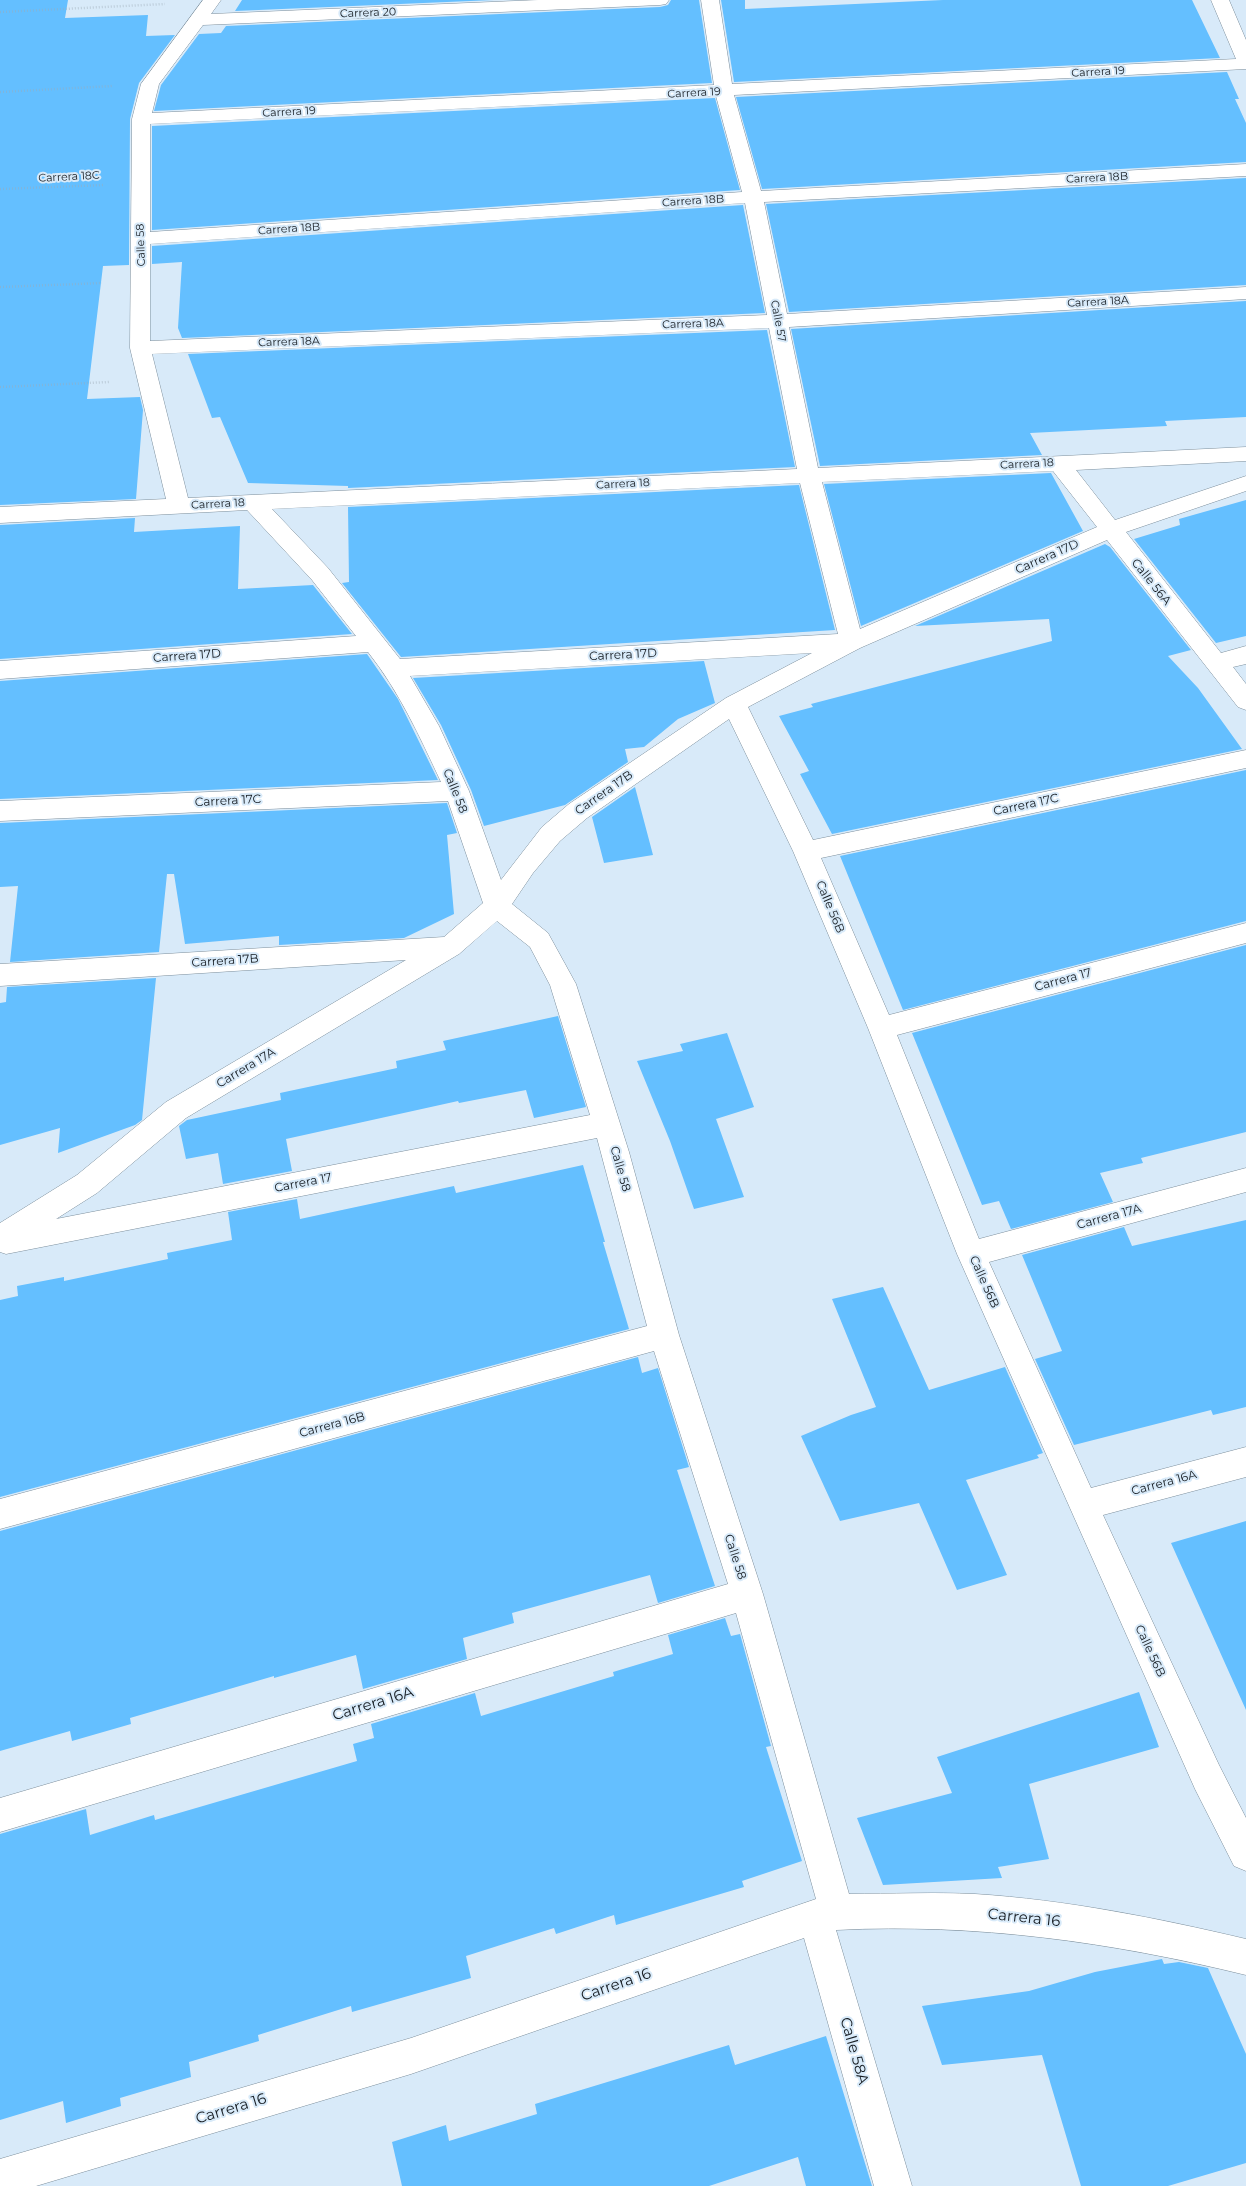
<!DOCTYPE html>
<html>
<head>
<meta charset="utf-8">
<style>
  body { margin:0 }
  canvas { display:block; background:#d8eaf9 }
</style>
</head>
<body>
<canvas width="1246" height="2186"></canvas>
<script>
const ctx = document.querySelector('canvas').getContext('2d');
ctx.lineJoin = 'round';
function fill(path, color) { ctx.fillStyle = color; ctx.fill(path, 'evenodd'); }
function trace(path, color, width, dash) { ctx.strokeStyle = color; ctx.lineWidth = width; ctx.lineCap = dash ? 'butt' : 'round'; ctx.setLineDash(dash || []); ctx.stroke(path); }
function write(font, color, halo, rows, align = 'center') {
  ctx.font = font + ' Montserrat,sans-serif'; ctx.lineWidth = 4; ctx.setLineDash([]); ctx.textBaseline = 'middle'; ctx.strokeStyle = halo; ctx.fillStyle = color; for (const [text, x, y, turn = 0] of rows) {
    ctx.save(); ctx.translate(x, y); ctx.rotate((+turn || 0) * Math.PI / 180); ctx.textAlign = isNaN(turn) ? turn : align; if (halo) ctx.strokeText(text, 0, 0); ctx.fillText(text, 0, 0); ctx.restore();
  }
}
fill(new Path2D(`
  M 0,0 L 68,0 L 65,18 L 148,15 L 146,36 L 175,35 L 139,83 L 130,119 L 129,265 L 103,266 L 87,399 L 140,397 L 143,410 L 136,499 L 0,505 Z
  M 242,0 L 494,0 L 235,11 Z
  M 671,0 L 699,0 L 712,83 L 154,111 L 161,85 L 199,34 L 221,33 L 226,26 L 660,7 L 668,5 Z
  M 721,0 L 745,0 L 745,9 L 943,0 L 1192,0 L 1220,58 L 734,82 Z
  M 1227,72 L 1239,99 L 1235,99 L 1246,123 L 1246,162 L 762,189 L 736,97 Z
  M 715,98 L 740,190 L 152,230 L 152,126 Z
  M 1246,178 L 1246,285 L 789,312 L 766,204 Z
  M 743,205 L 765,313 L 182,338 L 178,328 L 182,262 L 152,264 L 152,246 Z
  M 1246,301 L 1246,417 L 1165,421 L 1167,426 L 1030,433 L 1042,455 L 820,466 L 791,329 Z
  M 767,330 L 795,467 L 348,488 L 348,486 L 248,483 L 220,417 L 212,418 L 188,354 Z
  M 1051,473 L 1083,531 L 861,626 L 824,484 Z
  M 799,485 L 835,630 L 401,657 L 342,583 L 349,582 L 348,507 Z
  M 1246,500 L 1246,636 L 1216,643 L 1134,539 L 1180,525 L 1179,519 Z
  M 135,518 L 134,532 L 240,526 L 238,589 L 313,585 L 352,634 L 0,659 L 0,525 Z
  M 1105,544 L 1110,547 L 1191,650 L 1168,656 L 1198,688 L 1242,749 L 832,834 L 800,774 L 809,771 L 779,716 L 813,707 L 811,704 L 1052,641 L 1049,619 L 915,626 Z
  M 367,654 L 398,699 L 438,780 L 0,799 L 0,681 Z
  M 704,661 L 715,703 L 678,719 L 644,747 L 625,749 L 628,762 L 565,805 L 484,826 L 471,790 L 441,725 L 413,678 Z
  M 1246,770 L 1246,921 L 903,1010 L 840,856 Z
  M 635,787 L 653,855 L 604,863 L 592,817 Z
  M 447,803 L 457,833 L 447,835 L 454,914 L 404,938 L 279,945 L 279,936 L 185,944 L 174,874 L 167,874 L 159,952 L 10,962 L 18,886 L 0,887 L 0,823 Z
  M 1246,945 L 1246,1132 L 1141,1158 L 1143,1163 L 1100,1173 L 1113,1202 L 1011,1229 L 999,1201 L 982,1205 L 912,1033 Z
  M 156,978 L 142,1120 L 135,1125 L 58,1153 L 60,1128 L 0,1145 L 0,1003 L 6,1002 L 7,987 Z
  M 558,1016 L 586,1107 L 534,1118 L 526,1090 L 459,1103 L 458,1101 L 286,1139 L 292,1171 L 223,1184 L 218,1153 L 186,1159 L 179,1126 L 187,1120 L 281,1100 L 280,1093 L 397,1068 L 396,1061 L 446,1050 L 443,1041 Z
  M 727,1033 L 754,1107 L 716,1119 L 744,1197 L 694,1209 L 670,1141 L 637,1061 L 683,1051 L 680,1044 Z
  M 583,1165 L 605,1242 L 603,1242 L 629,1329 L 0,1497 L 0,1300 L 18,1296 L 17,1286 L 64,1277 L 64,1281 L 168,1259 L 167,1253 L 232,1240 L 228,1212 L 297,1199 L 300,1219 L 454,1186 L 456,1193 Z
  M 1246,1220 L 1246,1407 L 1213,1415 L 1211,1410 L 1074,1445 L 1035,1359 L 1062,1351 L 1022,1255 L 1124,1227 L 1132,1246 Z
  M 883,1287 L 929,1390 L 1005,1367 L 1043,1453 L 1037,1455 L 1039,1458 L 966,1480 L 1007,1575 L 957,1590 L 919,1503 L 840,1521 L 801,1436 L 851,1415 L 876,1407 L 832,1299 Z
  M 638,1357 L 642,1373 L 658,1368 L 689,1467 L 677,1470 L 715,1586 L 658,1603 L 650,1575 L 512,1613 L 514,1623 L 463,1638 L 467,1659 L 363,1689 L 356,1655 L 274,1678 L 274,1676 L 130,1718 L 131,1724 L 72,1741 L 70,1731 L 0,1751 L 0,1531 Z
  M 1246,1521 L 1246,1710 L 1171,1543 Z
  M 725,1618 L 731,1636 L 740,1634 L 771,1746 L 766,1747 L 802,1861 L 742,1881 L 744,1887 L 616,1925 L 614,1915 L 556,1934 L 554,1928 L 466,1956 L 471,1978 L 352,2012 L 351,2006 L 258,2035 L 259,2041 L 189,2062 L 191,2077 L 120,2098 L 121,2106 L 66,2123 L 63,2101 L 0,2120 L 0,1834 L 86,1809 L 90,1835 L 154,1815 L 155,1820 L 357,1761 L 353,1744 L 374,1738 L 371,1724 L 475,1693 L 481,1716 L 614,1676 L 613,1672 L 673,1654 L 668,1635 Z
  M 1139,1692 L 1159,1747 L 1029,1784 L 1049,1859 L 998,1867 L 1002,1878 L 883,1885 L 857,1818 L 952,1793 L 937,1757 Z
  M 1162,1959 L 1164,1964 L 1179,1962 L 1208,1968 L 1246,2054 L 1246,2163 L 1168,2186 L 1081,2186 L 1042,2055 L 942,2065 L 922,2006 L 1029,1991 L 1095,1972 Z
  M 826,2036 L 872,2186 L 806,2186 L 798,2157 L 709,2186 L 402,2186 L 392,2142 L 446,2125 L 449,2141 L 537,2114 L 535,2104 L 729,2045 L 735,2065 Z`), '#64bfff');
const minor = new Path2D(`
  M 203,0 L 221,0 L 211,14 L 538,0 L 669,0 L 666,4 L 660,5 L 203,25 L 159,84 L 152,113 L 714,85 L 701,0 L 719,0 L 732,84 L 1236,59 L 1211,0 L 1229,0 L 1246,40 L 1246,69 L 734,95 L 761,191 L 1246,164 L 1246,176 L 764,202 L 787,314 L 1246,287 L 1246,299 L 789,327 L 818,468 L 1246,447 L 1246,461 L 1076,470 L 1115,520 L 1246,476 L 1246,491 L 1126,532 L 1221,653 L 1246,646 L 1246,664 L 1233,667 L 1246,684 L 1246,710 L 1238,707 L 1107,540 L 860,648 L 748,707 L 813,840 L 1246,750 L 1246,768 L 821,858 L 889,1015 L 1246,923 L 1246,943 L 897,1035 L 979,1239 L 1246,1168 L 1246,1192 L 989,1262 L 1091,1488 L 1246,1447 L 1246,1477 L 1103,1515 L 1219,1765 L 1246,1818 L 1246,1871 L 1234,1866 L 1195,1789 L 957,1254 L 868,1028 L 793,851 L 729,719 L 587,818 L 560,841 L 533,873 L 512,904 L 548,933 L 576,984 L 629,1152 L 679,1335 L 763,1594 L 849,1894 C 891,1894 933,1892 975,1894 C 1067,1900 1157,1918 1246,1939 L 1246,1975 C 1111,1942 976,1923 836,1930 L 912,2186 L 874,2186 L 804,1938 L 411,2074 L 36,2186 L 0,2186 L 0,2159 L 411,2038 L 816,1899 L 736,1613 L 0,1832 L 0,1798 L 728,1584 L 654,1351 L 0,1529 L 0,1499 L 647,1326 L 597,1138 L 6,1254 L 0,1252 L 0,1223 L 77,1175 L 166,1102 L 406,960 L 0,986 L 0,964 L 444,937 L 483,903 L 448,801 L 0,821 L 0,801 L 441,782 C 420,737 399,691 368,652 L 0,679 L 0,661 L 356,636 L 312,580 L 247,510 L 0,523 L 0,507 L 166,499 L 130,348 L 132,119 L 141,84 ZM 716,96 L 742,192 L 150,232 L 150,124 ZM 745,203 L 767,315 L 150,341 L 150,244 ZM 769,328 L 797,469 L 188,498 L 152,354 ZM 1053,471 L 1097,527 L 860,629 L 822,482 ZM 800,483 L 838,634 L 400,659 L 328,568 L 272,509 ZM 812,653 L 726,698 L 569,804 L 542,827 L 501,880 L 469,791 L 439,726 L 410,676 ZM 497,921 L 530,947 L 550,985 L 590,1115 L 56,1219 L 97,1193 L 186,1118 L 459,954 Z`);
trace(minor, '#7d8f9c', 1);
trace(new Path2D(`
  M 0,12 L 165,4
  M 0,92 L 112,86
  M 0,189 L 104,185
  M 0,287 L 102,283
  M 0,387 L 109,382`), '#9dabb7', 2.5, [0.5, 2.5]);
fill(minor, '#fff');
write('11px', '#161c22', '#d8eaf9', [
  ["Carrera 20",368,13,-2],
  ["Carrera 19",1098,72,-3],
  ["Carrera 19",694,93,-3],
  ["Carrera 19",289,112,-3],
  ["Carrera 18C",69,177,-3],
  ["Carrera 18B",1097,178,-3],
  ["Carrera 18B",693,201,-4],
  ["Carrera 18B",289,229,-4],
  ["Calle 58",141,245,-92],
  ["Carrera 18A",1098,302,-3],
  ["Calle 57",778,321,79],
  ["Carrera 18A",693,324,-2],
  ["Carrera 18A",289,342,-2],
  ["Carrera 18",1027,464,-3],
  ["Carrera 18",623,484,-3],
  ["Carrera 18",218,504,-3]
]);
write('12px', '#161c22', '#d8eaf9', [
  ["Carrera 17D",1047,557,-24],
  ["Calle 56A",1151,582,51],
  ["Carrera 17D",623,655,-3],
  ["Carrera 17D",187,656,-4],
  ["Calle 58",455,791,68],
  ["Carrera 17B",604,793,-35],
  ["Carrera 17C",228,801,-3],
  ["Carrera 17C",1026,805,-12],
  ["Calle 56B",830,907,67],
  ["Carrera 17B",225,961,-4],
  ["Carrera 17",1063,980,-15],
  ["Carrera 17A",246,1068,-31],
  ["Calle 58",620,1169,74],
  ["Carrera 17",303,1183,-11],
  ["Carrera 17A",1109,1217,-15],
  ["Calle 56B",984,1282,66],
  ["Carrera 16B",332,1425,-15],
  ["Carrera 16A",1164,1483,-15],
  ["Calle 58",735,1557,72],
  ["Calle 56B",1150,1651,65]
]);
write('15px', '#161c22', '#d8eaf9', [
  ["Carrera 16A",373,1704,-17],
  ["Carrera 16",1024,1918,6],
  ["Carrera 16",616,1985,-19],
  ["Calle 58A",854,2051,74],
  ["Carrera 16",231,2109,-17]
]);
</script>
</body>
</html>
